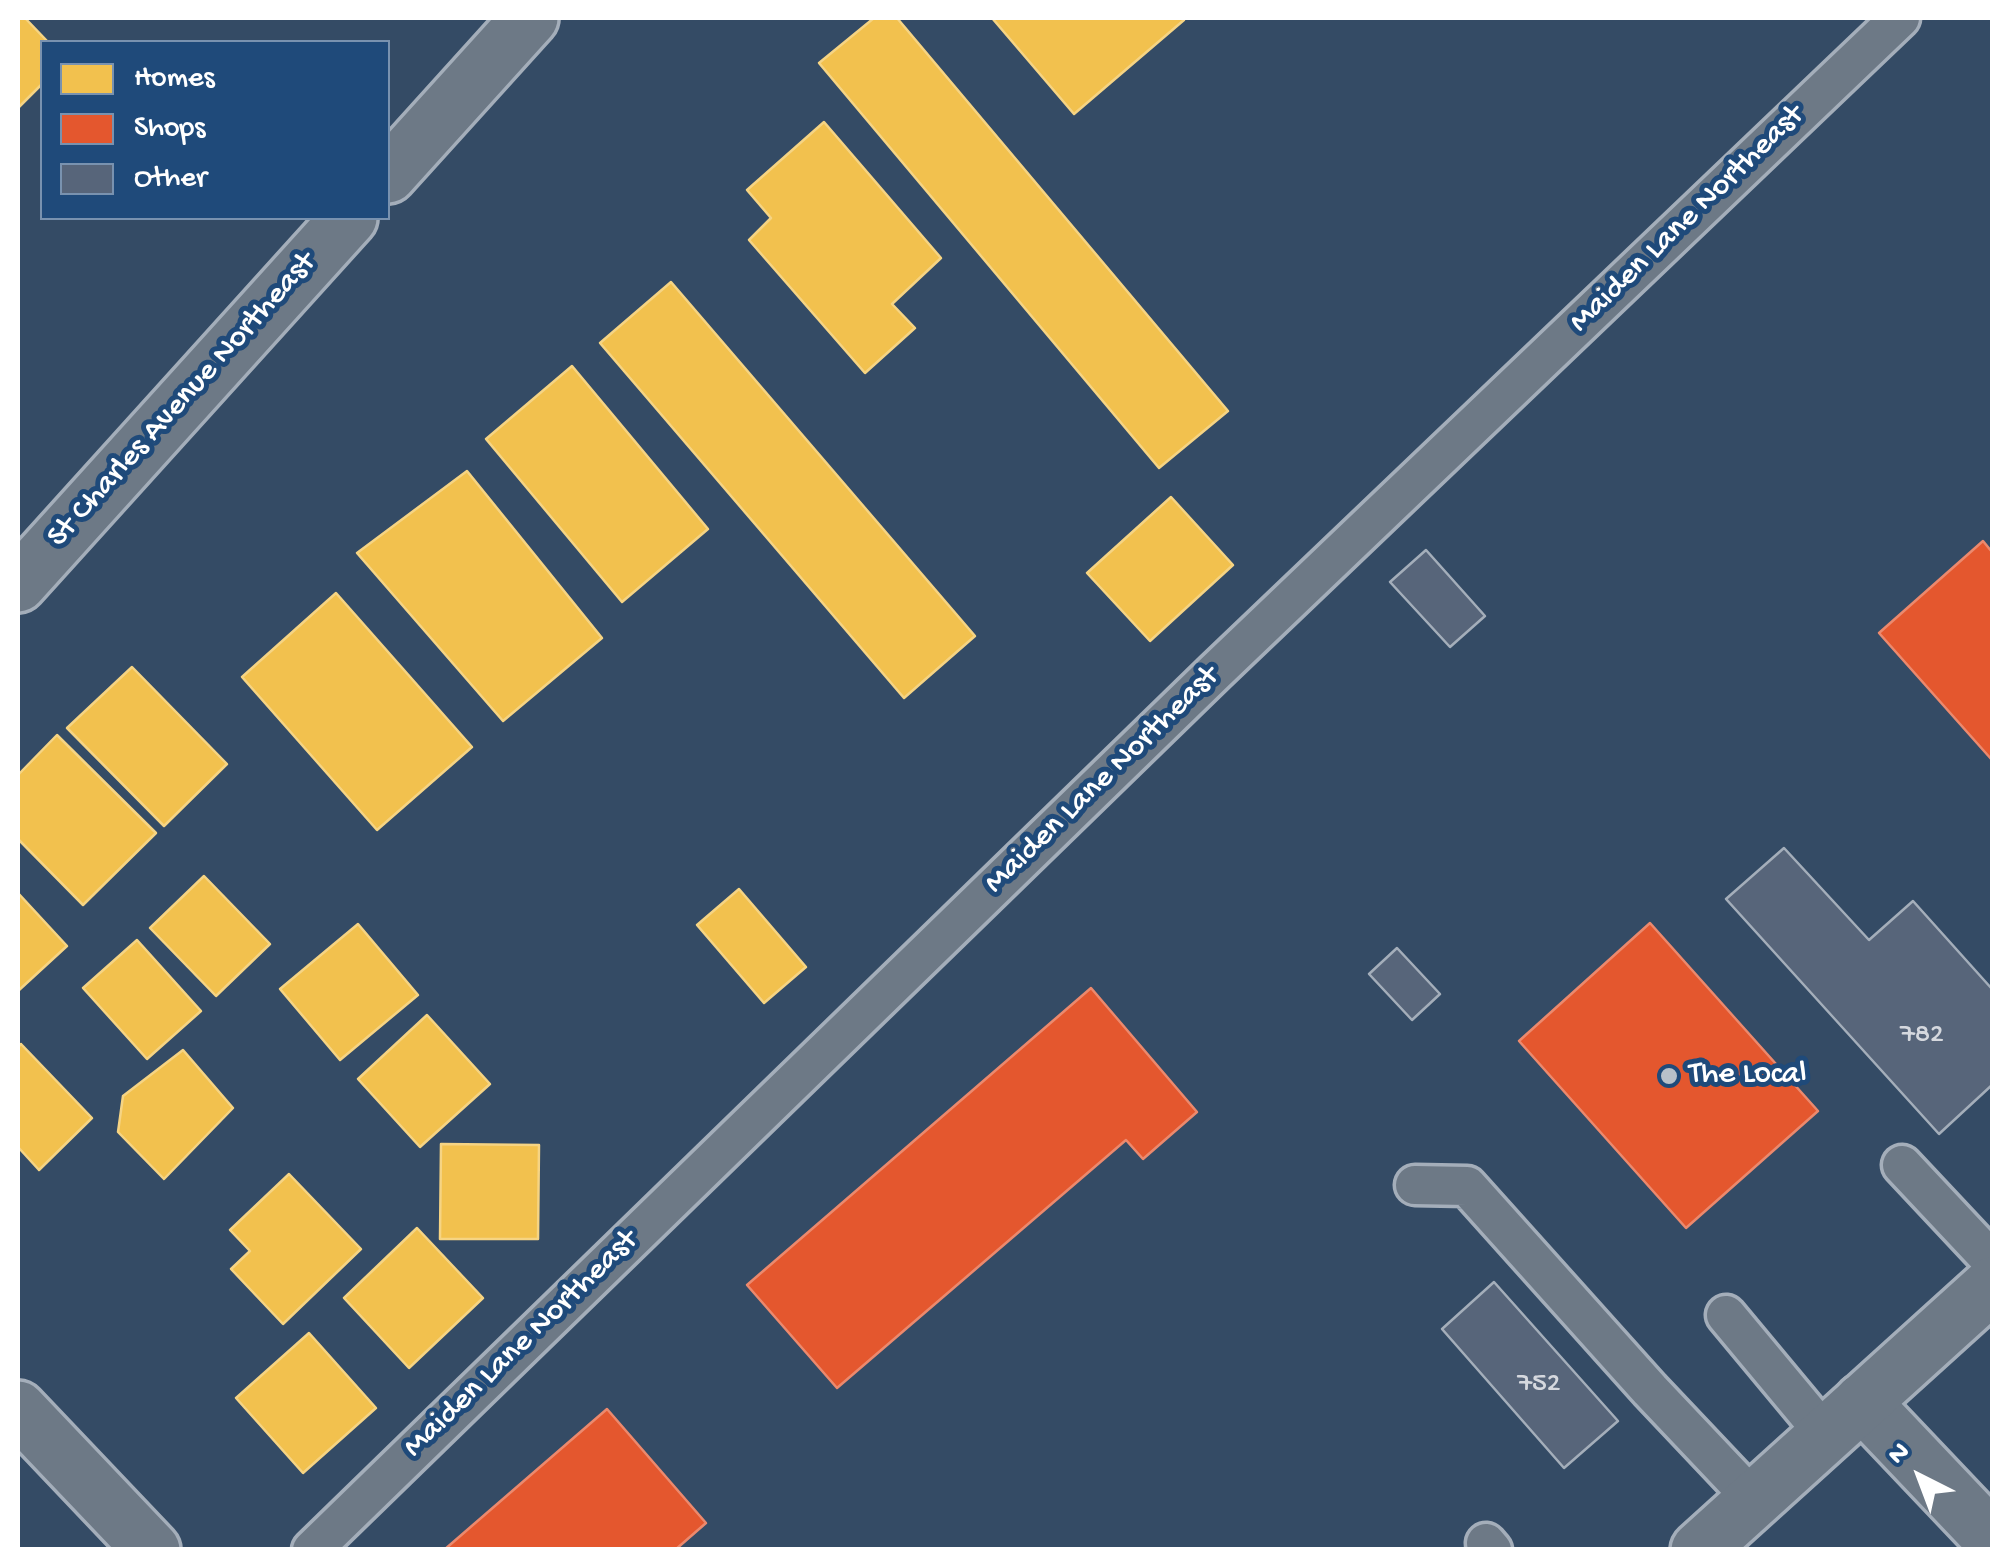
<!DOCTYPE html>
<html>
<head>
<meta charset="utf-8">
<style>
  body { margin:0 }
  #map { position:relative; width:2010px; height:1567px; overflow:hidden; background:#344b65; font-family:"Gochi Hand",sans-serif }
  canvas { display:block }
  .frame { position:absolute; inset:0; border:20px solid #fff; pointer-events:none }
  .legend { position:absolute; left:40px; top:40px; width:350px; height:180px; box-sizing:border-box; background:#1f4a7a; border:2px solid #7992af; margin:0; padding:12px 18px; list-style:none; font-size:30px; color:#fff }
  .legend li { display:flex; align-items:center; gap:20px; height:50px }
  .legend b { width:50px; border:2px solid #7992af }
  .north { position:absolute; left:1870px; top:1427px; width:100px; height:100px; -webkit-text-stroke:8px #1f4a7a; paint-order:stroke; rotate:318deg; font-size:28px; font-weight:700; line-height:40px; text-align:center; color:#fff }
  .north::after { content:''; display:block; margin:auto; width:35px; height:45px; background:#fff; clip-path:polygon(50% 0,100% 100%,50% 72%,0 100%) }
</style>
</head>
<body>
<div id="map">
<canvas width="2010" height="1567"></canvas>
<div class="frame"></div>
<ul class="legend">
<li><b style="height:28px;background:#f2c14e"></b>Homes</li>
<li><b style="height:28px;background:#e4572e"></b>Shops</li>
<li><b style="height:28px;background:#57657a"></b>Other</li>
</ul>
<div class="north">N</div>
</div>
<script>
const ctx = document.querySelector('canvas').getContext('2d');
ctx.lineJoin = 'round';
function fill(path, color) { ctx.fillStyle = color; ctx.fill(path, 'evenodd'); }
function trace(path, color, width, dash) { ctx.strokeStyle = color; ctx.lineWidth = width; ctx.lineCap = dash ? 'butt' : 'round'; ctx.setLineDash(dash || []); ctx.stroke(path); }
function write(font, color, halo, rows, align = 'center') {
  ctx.font = font + ' "Gochi Hand",sans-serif'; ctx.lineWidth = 10; ctx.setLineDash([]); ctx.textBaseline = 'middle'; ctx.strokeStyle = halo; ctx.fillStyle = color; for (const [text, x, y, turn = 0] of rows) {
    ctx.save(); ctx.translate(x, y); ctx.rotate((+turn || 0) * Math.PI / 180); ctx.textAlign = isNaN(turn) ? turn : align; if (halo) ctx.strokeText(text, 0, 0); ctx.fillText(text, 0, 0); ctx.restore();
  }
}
const homes = new Path2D(`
  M 18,18 L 25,18 L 48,42 L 42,42 L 42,84 L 18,108 Z
  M 874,18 L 897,18 L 1228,411 L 1159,468 L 819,63 Z
  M 992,18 L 1182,18 L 1184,20 L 1074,114 Z
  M 824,122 L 941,258 L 892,304 L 915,328 L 865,373 L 749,240 L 771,218 L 747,190 Z
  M 671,282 L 975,636 L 904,698 L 600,343 Z
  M 572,366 L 708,529 L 622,602 L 486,439 Z
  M 467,471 L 602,638 L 503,721 L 357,553 Z
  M 1171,497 L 1233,565 L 1150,641 L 1087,573 Z
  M 336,593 L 472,747 L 377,830 L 242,677 Z
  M 132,667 L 227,764 L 164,826 L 67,728 Z
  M 57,735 L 156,833 L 83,905 L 18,839 L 18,775 Z
  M 204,876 L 270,944 L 216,996 L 150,928 Z
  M 739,889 L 806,967 L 764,1003 L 697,925 Z
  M 18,893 L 67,946 L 18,991 Z
  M 358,924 L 418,995 L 340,1060 L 280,989 Z
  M 137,940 L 201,1011 L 147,1059 L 83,988 Z
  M 427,1015 L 490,1084 L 420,1147 L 358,1079 Z
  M 21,1044 L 92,1118 L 39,1170 L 18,1147 L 18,1047 Z
  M 183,1050 L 233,1108 L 164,1179 L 118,1132 L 123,1096 Z
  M 441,1144 L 539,1145 L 538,1239 L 440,1239 Z
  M 289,1174 L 361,1249 L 283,1324 L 231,1269 L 250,1251 L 230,1230 Z
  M 417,1228 L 483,1298 L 409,1368 L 344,1298 Z
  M 309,1333 L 376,1408 L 303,1473 L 236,1398 Z`);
fill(homes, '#f2c14e');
trace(homes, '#f6d483', 2.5);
const shops = new Path2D(`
  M 1983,541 L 1992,552 L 1992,760 L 1879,633 Z
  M 1650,923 L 1818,1111 L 1686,1228 L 1519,1041 Z
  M 1091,988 L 1197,1112 L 1143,1159 L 1126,1140 L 837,1388 L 747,1285 Z
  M 607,1409 L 706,1523 L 675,1550 L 444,1550 Z`);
fill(shops, '#e4572e');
trace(shops, '#ec896d', 2.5);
const building = new Path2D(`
  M 1426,550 L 1485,616 L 1450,647 L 1390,582 Z
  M 1784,848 L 1869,940 L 1913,901 L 1992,989 L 1992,1085 L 1939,1134 L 1726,899 Z
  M 1397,948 L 1440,994 L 1412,1020 L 1369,974 Z
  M 1494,1282 L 1618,1421 L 1564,1468 L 1442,1329 Z`);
fill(building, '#57657a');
trace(building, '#a4aeba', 2.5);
const service = new Path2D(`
  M 1902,1165 L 1992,1261
  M 1415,1185 L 1467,1186 L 1650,1390 L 1754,1500
  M 1726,1315 L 1825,1434
  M 1486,1543 L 1492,1550
  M 312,1550 L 1215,672 L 1900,18`);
const minor = new Path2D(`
  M 388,175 L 530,18
  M 18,584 L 349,218
  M 1862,1402 L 1992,1539
  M 18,1409 L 152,1550`);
const trunk = new Path2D(`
  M 1699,1550 L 1992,1285`);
trace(service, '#a4aeba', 45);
trace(minor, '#a4aeba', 62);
trace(trunk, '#a4aeba', 62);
trace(service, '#6d7986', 38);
trace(minor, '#6d7986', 55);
trace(trunk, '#6d7986', 55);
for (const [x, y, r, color] of [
  [1669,1076,10,"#b8c0c9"]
]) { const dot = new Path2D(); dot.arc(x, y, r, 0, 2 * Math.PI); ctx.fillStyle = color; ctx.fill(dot); trace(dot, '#1f4a7a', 4); }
write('28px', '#d5d8de', null, [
  ["782",1922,1037],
  ["752",1539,1386]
]);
write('32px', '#fff', '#1f4a7a', [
  ["Maiden Lane Northeast",1688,220,-44],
  ["St Charles Avenue Northeast",183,401,-48],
  ["Maiden Lane Northeast",1103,781,-44],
  ["Maiden Lane Northeast",522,1345,-44]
]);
write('32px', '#fff', '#1f4a7a', [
  ["The Local",1689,1076]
], 'left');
</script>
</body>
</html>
